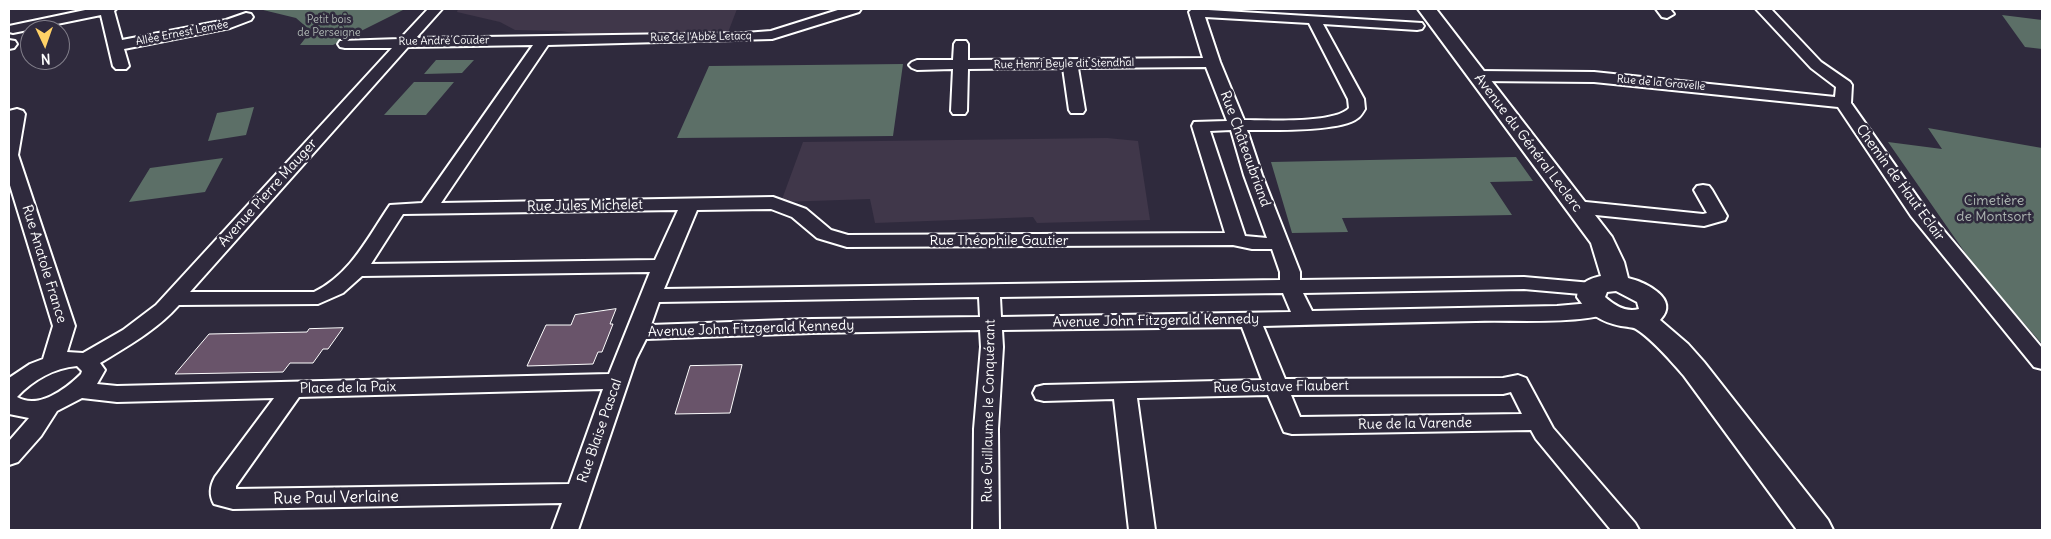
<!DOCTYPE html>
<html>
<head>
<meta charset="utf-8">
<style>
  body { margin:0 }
  #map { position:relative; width:2051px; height:539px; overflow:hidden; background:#2f2a3d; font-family:Delius,sans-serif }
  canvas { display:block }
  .frame { position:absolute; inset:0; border:10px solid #fff; pointer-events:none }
  .north { position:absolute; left:20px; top:20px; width:50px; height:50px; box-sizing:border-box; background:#2f2a3d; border:1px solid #827f8b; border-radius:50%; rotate:177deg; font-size:14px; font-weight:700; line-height:20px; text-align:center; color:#fff }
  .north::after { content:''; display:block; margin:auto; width:18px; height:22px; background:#ffd166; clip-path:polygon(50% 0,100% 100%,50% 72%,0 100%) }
</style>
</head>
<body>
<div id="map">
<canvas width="2051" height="539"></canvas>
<div class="frame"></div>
<div class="north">N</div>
</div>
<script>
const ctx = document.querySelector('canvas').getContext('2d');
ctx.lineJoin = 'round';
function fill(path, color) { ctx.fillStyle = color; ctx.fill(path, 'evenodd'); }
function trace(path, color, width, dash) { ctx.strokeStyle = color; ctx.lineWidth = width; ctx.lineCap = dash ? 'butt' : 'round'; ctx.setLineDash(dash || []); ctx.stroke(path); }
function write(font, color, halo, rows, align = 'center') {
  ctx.font = font + ' Delius,sans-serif'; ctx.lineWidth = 5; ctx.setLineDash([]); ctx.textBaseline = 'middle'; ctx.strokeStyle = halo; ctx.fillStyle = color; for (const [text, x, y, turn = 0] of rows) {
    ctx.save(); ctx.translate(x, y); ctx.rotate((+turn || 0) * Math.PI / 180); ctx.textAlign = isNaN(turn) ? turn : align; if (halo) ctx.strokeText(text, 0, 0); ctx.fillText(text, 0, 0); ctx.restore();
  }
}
fill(new Path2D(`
  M 458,9 L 737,9 L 727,35 L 587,35 L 561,31 L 515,30 L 500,22 L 457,12 Z
  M 1107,138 L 1138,141 L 1150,220 L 1037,223 L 1033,217 L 875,223 L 870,199 L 781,202 L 803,142 Z`), '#40374a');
fill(new Path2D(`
  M 259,9 L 405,9 L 333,45 L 300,45 L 311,31 L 296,18 Z
  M 2002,15 L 2042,20 L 2042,49 L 2025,47 Z
  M 436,60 L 474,60 L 462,73 L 424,74 Z
  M 903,64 L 893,136 L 677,138 L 709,66 Z
  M 414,82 L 454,82 L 426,115 L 384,115 Z
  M 254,107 L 246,135 L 208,141 L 217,113 Z
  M 1928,128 L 2042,148 L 2042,344 L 1975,267 L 1888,142 L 1942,149 Z
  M 1516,157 L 1533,181 L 1490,182 L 1512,215 L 1342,218 L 1348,232 L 1292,233 L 1271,162 Z
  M 223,158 L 205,192 L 129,202 L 150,168 Z`), '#5c6f67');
const building = new Path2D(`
  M 616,309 L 610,324 L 613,324 L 602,352 L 598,352 L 593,364 L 527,366 L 546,325 L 571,325 L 575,315 Z
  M 343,328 L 328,349 L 323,349 L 313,363 L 290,363 L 283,372 L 175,374 L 209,334 L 307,332 L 309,329 Z
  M 742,365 L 730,413 L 675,414 L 690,366 Z`);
fill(building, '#69546a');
trace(building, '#fff', 1);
const minor = new Path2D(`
  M 90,9 L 116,9 L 114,11 L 122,40 L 226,20 L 246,13 L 251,14 L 253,17 L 251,20 L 230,28 L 124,49 L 129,66 L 126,69 L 116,69 L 113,66 L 101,15 L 13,33 L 9,32 L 9,26 Z
  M 428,9 L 442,9 L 416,38 L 745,33 L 771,31 L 841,9 L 861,9 L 859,12 L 772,39 L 548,45 L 441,203 L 773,197 L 806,209 L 831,230 L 848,235 L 1225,233 L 1192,126 L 1194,122 L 1227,121 L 1206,67 L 1078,68 L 1085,110 L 1083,113 L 1071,113 L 1069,110 L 1063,68 L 968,69 L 967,111 L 965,114 L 953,114 L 951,111 L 953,69 L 917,70 L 912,68 L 909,65 L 912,62 L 917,60 L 953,60 L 954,44 L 956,41 L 966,41 L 968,44 L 968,60 L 1203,58 L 1189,12 L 1192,9 L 1422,23 L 1424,26 L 1422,29 L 1417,30 L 1323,24 L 1364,99 L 1365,109 C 1363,112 1361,116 1358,118 C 1341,132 1271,130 1247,130 L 1262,175 L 1300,272 L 1300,280 L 1524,277 L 1592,283 L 1599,285 L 1602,289 L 1599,293 L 1592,295 L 1524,289 L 1303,293 L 1312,311 L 1557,306 L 1602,302 L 1609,304 L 1612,309 L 1609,314 C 1569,324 1518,320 1476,321 C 1405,322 1334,324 1263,326 L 1285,379 L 1503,378 L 1518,375 L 1526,378 L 1553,428 L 1635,523 L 1639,530 L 1611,530 L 1536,439 L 1531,430 L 1292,434 L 1284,432 L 1268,395 L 1137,398 L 1155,530 L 1129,530 L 1114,399 L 1044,401 L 1036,399 L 1033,393 L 1036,387 L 1044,385 L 1262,380 L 1242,327 L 1002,330 L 1003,347 L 998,429 L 999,530 L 973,530 L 974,429 L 981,347 L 980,330 L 812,333 L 646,339 L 636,359 L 578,530 L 552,530 L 562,503 L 233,509 L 214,504 C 209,495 210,486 215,477 L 274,398 L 117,402 L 82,398 L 57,411 L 41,436 L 18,462 L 9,465 L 9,441 L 29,418 L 9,414 L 9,378 L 30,364 L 43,359 L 53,326 L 9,182 L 9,111 L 17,109 L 23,111 L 25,114 L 18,155 L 75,326 L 67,352 L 83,353 L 123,330 L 156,305 L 392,48 L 345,48 L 340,47 L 338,44 L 340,41 L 400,39 ZM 1205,17 L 1309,23 L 1348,99 L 1349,108 C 1335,124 1266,120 1244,120 L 1220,62 ZM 533,45 L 422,203 L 390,205 C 368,237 351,274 314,292 L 190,292 L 408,47 ZM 1231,130 L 1244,175 L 1267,238 L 1245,236 L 1210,131 ZM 771,209 L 792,217 L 817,238 L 847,247 L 1233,245 L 1252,249 L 1272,249 L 1280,272 L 1280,280 L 664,289 L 697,210 ZM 678,210 L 655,260 L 371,264 L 403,214 ZM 650,272 L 609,374 L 117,386 L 97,384 L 105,370 L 100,363 C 128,346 157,330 179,305 L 318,304 L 343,293 L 362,276 ZM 1283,293 L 1291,312 L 1001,317 L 1000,297 ZM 979,297 L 980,317 L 812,319 L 651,325 L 659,302 ZM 77,366 L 82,371 L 81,374 C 66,389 38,410 17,397 C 33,380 54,368 77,366 ZM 603,389 L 569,484 L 236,489 L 236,486 L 299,397 ZM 1511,392 L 1522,414 L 1300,417 L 1291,395 L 1503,394 Z
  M 1656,9 L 1670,9 L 1674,14 L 1667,18 L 1662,17 Z
  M 1756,9 L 1771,9 L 1821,62 L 1850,82 L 1852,85 L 1851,103 L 1925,208 L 2042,348 L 2042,369 L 2034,367 L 1911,216 L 1838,107 L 1594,82 L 1477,81 L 1472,79 L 1469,76 L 1472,73 L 1477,71 L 1594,72 L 1835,97 L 1836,87 L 1811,68 Z
  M 9,40 L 15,41 L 17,44 L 14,48 L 9,49 Z
  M 1703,185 L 1709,186 L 1712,190 L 1727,216 L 1725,220 L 1704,226 L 1576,213 L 1569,211 L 1567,207 L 1569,203 L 1576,201 L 1703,214 L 1707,213 L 1694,190 L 1697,186 Z`);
const major = new Path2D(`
  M 1418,9 L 1436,9 L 1612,237 L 1624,262 L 1628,278 C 1645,282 1681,299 1660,320 L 1688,344 L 1704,362 L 1828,520 L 1833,530 L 1797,530 L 1684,376 C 1672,362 1652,339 1636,329 C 1633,327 1626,327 1621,326 C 1601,322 1589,314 1577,297 C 1579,283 1588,279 1601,276 L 1591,243 ZM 1616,291 L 1637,302 L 1639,309 C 1626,313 1614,305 1605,297 L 1607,292 Z`);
trace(minor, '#fff', 4);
trace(major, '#fff', 4);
fill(minor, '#2f2a3d');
fill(major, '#2f2a3d');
write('11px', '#aeb7b3', '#2f2a3d', [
  ["Petit bois",329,20],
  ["de Perseigne",329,33]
]);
write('11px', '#fff', '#2f2a3d', [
  ["Allée Ernest Lemée",182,33,-11],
  ["Rue de l'Abbé Letacq",701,37,-1],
  ["Rue André Couder",444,41,-1],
  ["Rue Henri Beyle dit Stendhal",1064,64,-1],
  ["Rue de la Gravelle",1661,83,5]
]);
write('14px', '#fff', '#2f2a3d', [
  ["Avenue du Général Leclerc",1528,143,53],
  ["Rue Châteaubriand",1245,149,70],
  ["Chemin de Haut Eclair",1900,183,54],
  ["Avenue Pierre Mauger",268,193,-48],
  ["Rue Jules Michelet",585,206,-1],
  ["Rue Théophile Gautier",999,241],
  ["Rue Anatole France",44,264,73],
  ["Avenue John Fitzgerald Kennedy",1156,321,-1],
  ["Avenue John Fitzgerald Kennedy",751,329,-2],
  ["Rue Gustave Flaubert",1281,387,-1],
  ["Place de la Paix",348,388,-1],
  ["Rue Guillaume le Conquérant",989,411,-89],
  ["Rue de la Varende",1415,424,-1],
  ["Rue Blaise Pascal",600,431,-71]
]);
write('14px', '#aeb7b3', '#2f2a3d', [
  ["Cimetière",1994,201],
  ["de Montsort",1994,217]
]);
write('16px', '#fff', '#2f2a3d', [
  ["Rue Paul Verlaine",336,498,-1]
]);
</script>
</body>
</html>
